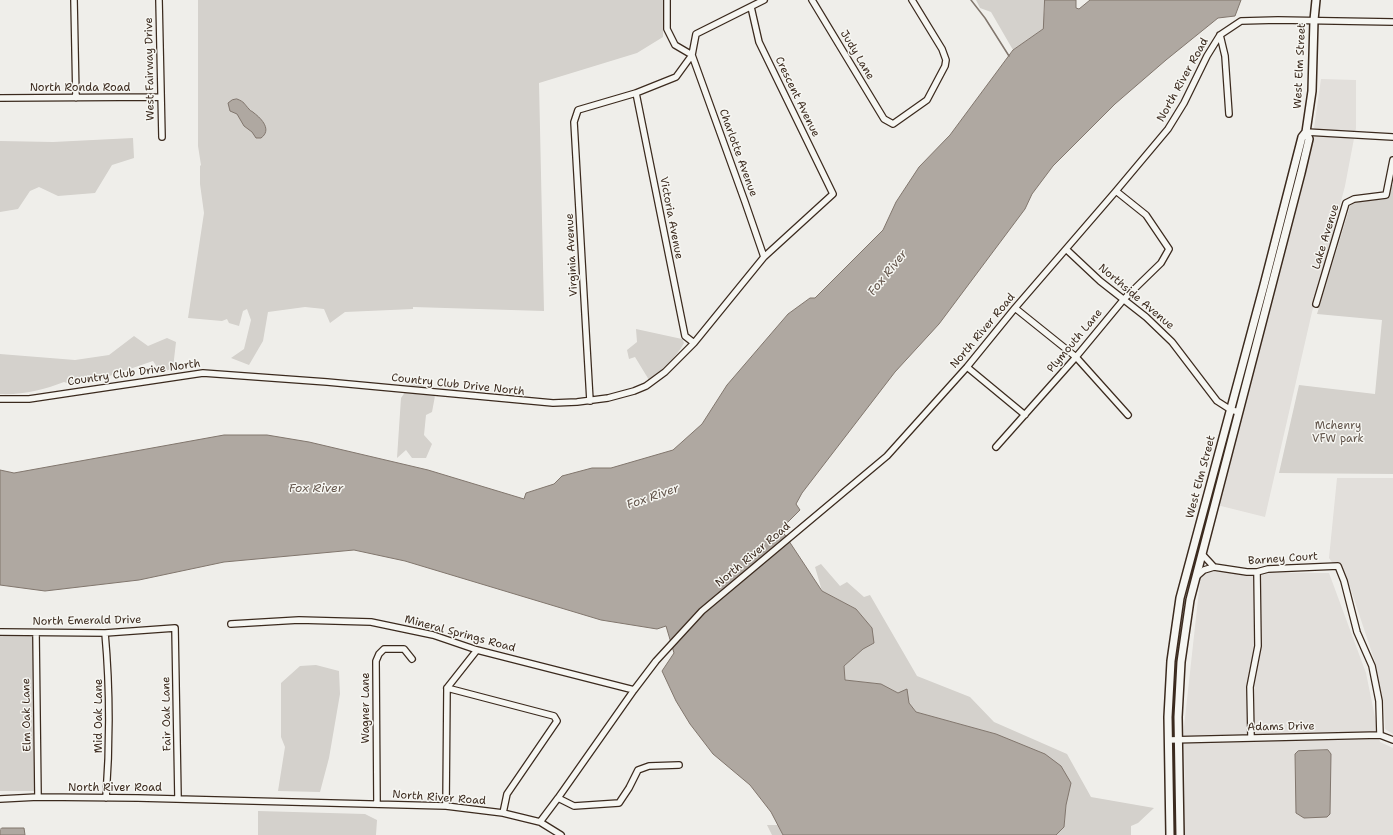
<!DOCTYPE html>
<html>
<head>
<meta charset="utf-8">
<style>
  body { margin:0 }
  canvas { display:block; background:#efeeea }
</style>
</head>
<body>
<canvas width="1393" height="835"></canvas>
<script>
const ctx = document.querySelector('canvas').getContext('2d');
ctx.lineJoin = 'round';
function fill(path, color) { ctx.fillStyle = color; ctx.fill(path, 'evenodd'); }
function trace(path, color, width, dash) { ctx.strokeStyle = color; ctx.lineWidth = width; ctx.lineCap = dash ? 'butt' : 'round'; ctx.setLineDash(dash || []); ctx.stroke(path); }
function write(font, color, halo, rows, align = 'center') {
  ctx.font = font + ' "Shantell Sans",sans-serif'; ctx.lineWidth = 3; ctx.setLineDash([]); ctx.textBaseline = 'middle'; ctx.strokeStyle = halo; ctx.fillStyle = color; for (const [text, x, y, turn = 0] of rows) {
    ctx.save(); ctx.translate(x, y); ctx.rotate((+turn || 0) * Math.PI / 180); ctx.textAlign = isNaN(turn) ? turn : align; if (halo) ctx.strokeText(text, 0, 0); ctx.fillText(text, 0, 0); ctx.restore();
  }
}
fill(new Path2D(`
  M 1321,79 L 1356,80 L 1356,128 L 1345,186 L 1312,312 L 1265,517 L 1217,505 L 1314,128 Z
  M 1337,478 L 1393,478 L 1393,734 L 1385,729 L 1384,707 L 1375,662 L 1350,587 L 1329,558 Z
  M 1201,572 L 1329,573 L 1366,673 L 1380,742 L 1393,748 L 1393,835 L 1185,835 L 1184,727 Z`), '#e2dfdb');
fill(new Path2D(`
  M 198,0 L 663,0 L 663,37 L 637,53 L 539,83 L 544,311 L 413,307 L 413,309 L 345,312 L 330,323 L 324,309 L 305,307 L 268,312 L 263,341 L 249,365 L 231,358 L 244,349 L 251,320 L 247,309 L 243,311 L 239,326 L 229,323 L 227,319 L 222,321 L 188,318 L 204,213 L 200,184 L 200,166 L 201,165 L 198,146 Z
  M 976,0 L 1045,0 L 1043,29 L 1013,50 L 991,12 L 980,8 Z
  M 133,138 L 134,158 L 112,165 L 95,193 L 58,196 L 39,187 L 30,191 L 18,209 L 0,212 L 0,141 L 53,142 Z
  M 1392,185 L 1393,185 L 1393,474 L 1279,473 L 1299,385 L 1375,394 L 1382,320 L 1317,314 L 1350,206 L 1355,202 L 1387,199 Z
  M 636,329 L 682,339 L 684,343 C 676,358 662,369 649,380 L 635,357 L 629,359 L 627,350 L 637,342 Z
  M 134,336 L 148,346 L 167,338 L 176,342 L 173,368 L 161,373 L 153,361 L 92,382 L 73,385 L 64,382 C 44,390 22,395 0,394 L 0,354 L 75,360 L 109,355 Z
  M 419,382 L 435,396 L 432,412 L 426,415 L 424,435 L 432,444 L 426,458 L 412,458 L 406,450 L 397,458 L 401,398 L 410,385 Z
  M 821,564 L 840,586 L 847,582 L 864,597 L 870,595 L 917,676 L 970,697 L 994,722 L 1067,754 L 1091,797 L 1154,808 L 1138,823 L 1131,826 L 1131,835 L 1056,835 L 1064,827 L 1066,805 L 996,734 L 916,712 L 898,693 L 881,684 L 845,680 L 844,666 L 863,649 L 874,643 L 856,609 L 822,591 L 815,567 Z
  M 0,635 L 33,635 L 35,791 L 0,791 Z
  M 316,665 L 339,671 L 340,694 L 329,758 L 320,792 L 278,791 L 285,747 L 281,737 L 281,683 L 300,666 Z
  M 258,811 L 365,814 L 377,820 L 376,835 L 258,835 Z
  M 767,825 L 778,825 L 783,835 L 772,835 Z`), '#d4d1cc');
const water = new Path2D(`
  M 1045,0 L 1076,0 L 1076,8 L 1079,9 L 1090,0 L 1241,0 L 1235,16 L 1218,18 L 1166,60 L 1115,104 L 1053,166 L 1032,194 L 1025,209 L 939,324 L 895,372 L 802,493 L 796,504 L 800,510 L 781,529 L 822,591 L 856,609 L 872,628 L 874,643 L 863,649 L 844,666 L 845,680 L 881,684 L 898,693 L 907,689 L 909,703 L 916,712 L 996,734 L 1045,754 L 1061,766 L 1071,783 L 1066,805 L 1064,827 L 1056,835 L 783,835 L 771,812 L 750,785 L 713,754 L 690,724 L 676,701 L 662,671 L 674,653 L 666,626 L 657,629 L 601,620 L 405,561 L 354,550 L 224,562 L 139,580 L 45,591 L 0,585 L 0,470 L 14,473 L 224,435 L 267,435 L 309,442 L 428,470 L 524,499 L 526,493 L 554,484 L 562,476 L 592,468 L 611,468 L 673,450 L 702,424 L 727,385 L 788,314 L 810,298 L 815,298 L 883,230 L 896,202 L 919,167 L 950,135 L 1013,50 L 1043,29 Z
  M 237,99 C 245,102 244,104 249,109 C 251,112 251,110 254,113 C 262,119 272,130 261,138 L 256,138 L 252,132 L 244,126 L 237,114 L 230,111 L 228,103 L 232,100 Z
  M 1328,750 L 1331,754 L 1330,814 L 1327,817 L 1304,818 L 1296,813 L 1295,754 L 1298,751 Z
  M 2,828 L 24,828 L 25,835 L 0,835 L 0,830 Z`);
fill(water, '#afa8a1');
trace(water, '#81766d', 1);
trace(new Path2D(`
  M 971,0 L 985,18 L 1009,56`), '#81766d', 1.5);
const minor = new Path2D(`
  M 74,0 L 76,98
  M 159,0 L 162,137
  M 667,0 L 667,29 L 675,45 L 692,55 L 745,202 L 764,257
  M 812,0 L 884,119 L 893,124 L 927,100 L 945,66 L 946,60 L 942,49 L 912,0
  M 1220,35 L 1225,56 L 1229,114
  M 636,93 L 685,336 L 694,343
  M 0,98 L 160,97
  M 1306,132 L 1393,137
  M 1067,250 L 1100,281 L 1146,317 L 1172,342 L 1217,401 L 1231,410 L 1239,412
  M 1316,304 L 1346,203 L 1354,199 L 1386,195 L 1393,160
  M 1015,308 L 1076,357 L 1128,415
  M 967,367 L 1025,415
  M 0,399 L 29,399 L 203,373 L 327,382 L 553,403 L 577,402 L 608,398 L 634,391 L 646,386 L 665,372 L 694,343 L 764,257 L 833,194 L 759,42 L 751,7
  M 590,401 L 574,122 L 578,110 L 636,93 L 676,77 L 692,55 L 696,34 L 764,0
  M 996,447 L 1076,357 L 1124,299 L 1161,263 L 1169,249 L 1146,215 L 1116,191
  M 1202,554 L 1214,567
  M 1196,577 L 1204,570 L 1214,567 L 1247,572 L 1257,572 L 1268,569 L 1338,566 L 1344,581 L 1357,632 L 1372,666 L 1379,701 L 1380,735
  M 231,624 L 299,620 L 371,622 L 433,635 L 477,650 L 634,690
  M 0,632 L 105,633 L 175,628 L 178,798
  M 36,633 L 38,797
  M 105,633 C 110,688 110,743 106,798
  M 447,688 L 554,716 L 557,721 L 507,794 L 503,813
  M 447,688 L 477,650
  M 1251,737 L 1250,687 L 1258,646 L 1257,572
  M 1169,740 L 1380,735 L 1393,740
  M 558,798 L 574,806 L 619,803 L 629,788 L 638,770 L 649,766 L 679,765
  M 0,799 L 38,797 L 138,798 L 446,806 L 503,813 L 540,822 L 561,835
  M 377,804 L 376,661 L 379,654 L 384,649 L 404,649 L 412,659
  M 446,806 L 447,688
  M 540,822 L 558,798 L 634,690 L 656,661 L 702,611 L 887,456 L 967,367 L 1015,308 L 1116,191 L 1168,129 L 1184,103 L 1207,56 L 1220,35 L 1241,21 L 1278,20 L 1393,22`);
const major = new Path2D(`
  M 1170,835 L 1168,717 L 1171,661 L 1180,598 L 1264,285 L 1302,137 L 1306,132 L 1312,91 L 1314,20 L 1316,0
  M 1180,835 L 1178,717 L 1181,662 L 1190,600 L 1301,173 L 1309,139 L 1306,132`);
trace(minor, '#3b2a1e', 8);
trace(major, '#3b2a1e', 10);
trace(minor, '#f6f6f2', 5.5);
trace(major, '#f6f6f2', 7);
write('11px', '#3b2a1e', '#f6f6f2', [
  ["Judy Lane",857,55,59],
  ["West Elm Street",1300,66,-87],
  ["West Fairway Drive",150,69,-91],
  ["North River Road",1183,80,-61],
  ["North Ronda Road",80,88],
  ["Crescent Avenue",797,97,64],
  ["Charlotte Avenue",738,153,70],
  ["Victoria Avenue",671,218,79],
  ["Lake Avenue",1326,237,-73],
  ["Virginia Avenue",572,255,-93],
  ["Northside Avenue",1136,297,40],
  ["North River Road",983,331,-50],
  ["Plymouth Lane",1075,341,-50],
  ["Country Club Drive North",134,373,-8],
  ["Country Club Drive North",458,385,6],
  ["West Elm Street",1201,477,-75],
  ["North River Road",753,555,-40],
  ["Barney Court",1283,559,-4],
  ["North Emerald Drive",87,621,-1],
  ["Mineral Springs Road",460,634,15],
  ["Wagner Lane",366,708,-90],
  ["Fair Oak Lane",167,714,-91],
  ["Elm Oak Lane",27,715,-91],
  ["Mid Oak Lane",99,716,-90],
  ["Adams Drive",1281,727,-1],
  ["North River Road",115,788],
  ["North River Road",439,798,4]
]);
write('11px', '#61544a', '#f6f6f2', [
  ["Mchenry",1338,426],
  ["VFW park",1338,439]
]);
write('italic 12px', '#64564c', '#f6f6f2', [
  ["Fox River",888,273,-51],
  ["Fox River",316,489],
  ["Fox River",653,497,-19]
]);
</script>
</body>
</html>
